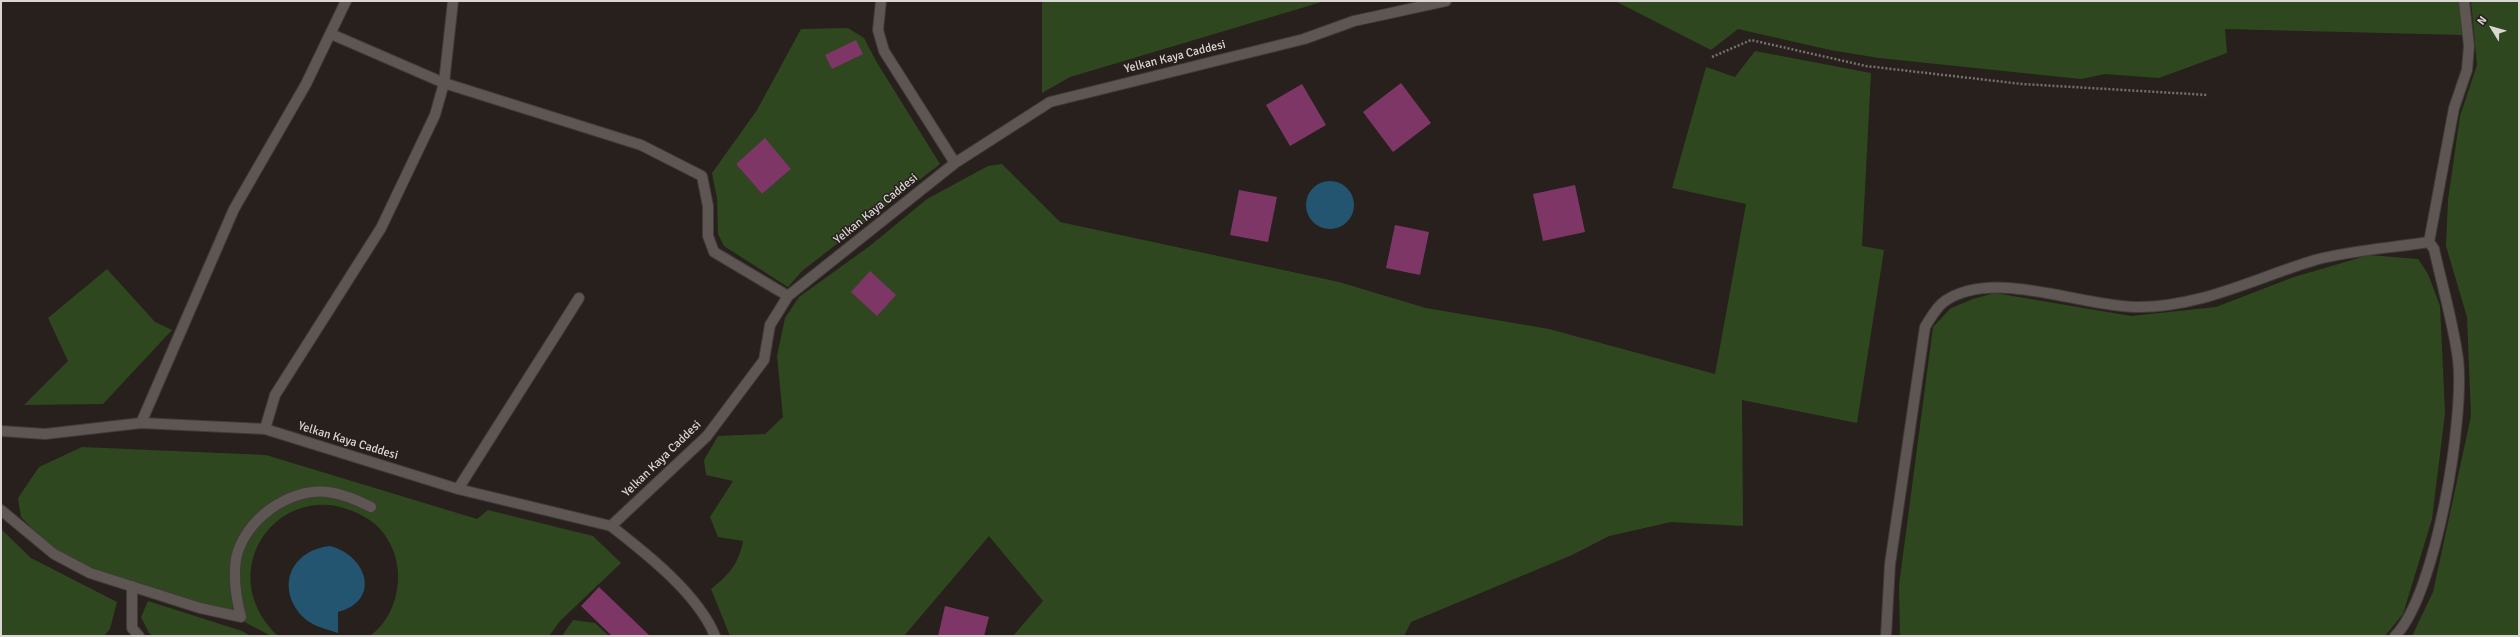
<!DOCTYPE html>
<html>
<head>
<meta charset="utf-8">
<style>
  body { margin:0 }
  #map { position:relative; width:2520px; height:637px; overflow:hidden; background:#27201d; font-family:Signika,sans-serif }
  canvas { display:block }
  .frame { position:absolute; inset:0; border:2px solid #dad6d4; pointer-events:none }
  .north { position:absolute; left:2472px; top:8px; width:40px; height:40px; -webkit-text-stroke:3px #27201d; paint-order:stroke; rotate:307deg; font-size:11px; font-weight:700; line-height:16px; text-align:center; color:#dad6d4 }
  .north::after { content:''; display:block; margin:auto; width:14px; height:18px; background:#dad6d4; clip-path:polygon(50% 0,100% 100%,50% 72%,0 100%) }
</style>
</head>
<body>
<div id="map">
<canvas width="2520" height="637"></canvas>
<div class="frame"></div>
<div class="north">N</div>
</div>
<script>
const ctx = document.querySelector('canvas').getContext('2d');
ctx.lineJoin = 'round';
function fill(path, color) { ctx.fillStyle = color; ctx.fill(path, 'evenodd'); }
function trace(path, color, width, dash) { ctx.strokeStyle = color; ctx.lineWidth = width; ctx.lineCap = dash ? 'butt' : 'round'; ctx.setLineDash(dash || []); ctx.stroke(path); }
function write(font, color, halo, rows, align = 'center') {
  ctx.font = font + ' Signika,sans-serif'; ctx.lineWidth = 3; ctx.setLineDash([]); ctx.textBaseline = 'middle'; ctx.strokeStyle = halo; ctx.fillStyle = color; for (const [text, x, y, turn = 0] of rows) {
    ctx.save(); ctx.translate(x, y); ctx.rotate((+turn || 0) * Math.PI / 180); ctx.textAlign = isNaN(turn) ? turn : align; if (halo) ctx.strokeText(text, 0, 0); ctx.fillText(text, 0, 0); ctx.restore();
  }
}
fill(new Path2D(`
  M 1042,1 L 1325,1 L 1070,77 L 1042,93 Z
  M 1615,1 L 2460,1 L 2463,35 L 2225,29 L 2227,53 L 2159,78 L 2105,74 L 2081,79 L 1879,58 L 1830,50 L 1738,29 L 1711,50 Z
  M 2471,1 L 2519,1 L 2519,636 L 2412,636 L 2433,592 L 2471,416 L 2467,317 L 2446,246 L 2448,200 L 2460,116 L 2477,65 Z
  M 848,28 L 864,38 L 876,61 L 940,164 L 802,271 L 788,287 L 724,246 L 718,234 L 717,198 L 712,173 L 757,110 L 801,29 ZM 765,139 L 791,169 L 762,194 L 736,164 Z
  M 1755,51 L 1871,73 L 1862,246 L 1884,250 L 1857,423 L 1742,400 L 1743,526 L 1671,522 L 1609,536 L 1572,555 L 1411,622 L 1404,636 L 1013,636 L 1043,601 L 989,536 L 904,636 L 730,636 L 711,589 C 729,575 739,563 743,541 L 718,537 L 710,517 L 733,481 L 706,475 L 704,460 L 718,436 L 765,434 L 783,417 L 777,356 L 785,318 L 799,297 L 871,245 L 927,199 L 988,166 L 1002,164 L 1060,222 L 1339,282 L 1426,308 L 1549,329 L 1715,374 L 1746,204 L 1672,188 L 1706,67 L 1735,77 Z
  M 2369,255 L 2418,259 L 2428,274 L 2440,306 L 2445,413 L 2432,519 L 2403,614 L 2385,636 L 1900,636 L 1899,585 L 1933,327 L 1951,308 L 1973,299 L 1995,293 L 2131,316 L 2216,307 L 2294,277 Z
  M 107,269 L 155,322 L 172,330 L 103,404 L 24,405 L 68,361 L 48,318 Z
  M 82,447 L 266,455 L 477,519 L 488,510 L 593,536 L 621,563 L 560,621 L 549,636 L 370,636 C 390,621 399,597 398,572 C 397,552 386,530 368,519 C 287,467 207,568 278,636 L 271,636 L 220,609 L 91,568 L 51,548 L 21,517 L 18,498 L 39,467 Z
  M 1,529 L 31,558 L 117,602 L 110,629 L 104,636 L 1,636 Z
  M 148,601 L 242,631 L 251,636 L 153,636 L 149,633 L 141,617 Z
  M 573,620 L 595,623 L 609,636 L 562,636 Z`), '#2f471e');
fill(new Path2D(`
  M1306 205a24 24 0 1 1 48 0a24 24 0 1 1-48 0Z
  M 330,546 C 368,556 381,601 338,612 L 338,633 C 326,629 311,626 302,616 C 275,586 292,550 330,546 Z`), '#235570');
fill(new Path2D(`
  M 856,40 L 863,54 L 832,69 L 825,55 Z
  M 1401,83 L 1431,123 L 1393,152 L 1363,112 Z
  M 1302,84 L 1326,125 L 1290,146 L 1266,105 Z
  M 765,138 L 791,169 L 762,194 L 736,164 Z
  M 1575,185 L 1585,232 L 1543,241 L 1533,194 Z
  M 1239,190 L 1277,197 L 1268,242 L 1230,235 Z
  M 1395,225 L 1429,232 L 1420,275 L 1386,268 Z
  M 870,271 L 896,295 L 877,316 L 851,292 Z
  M 599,587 L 650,636 L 612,636 L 581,606 Z
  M 945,606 L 989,617 L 984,636 L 938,636 Z`), '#7e3666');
const minor = new Path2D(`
  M 881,1 L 878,30 L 884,51 L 955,163
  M 331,34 L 444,83 L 641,145 L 702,176 L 708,206 L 708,236 L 714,252 L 788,296
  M 141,423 L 234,209 L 306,84 L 346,1
  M 265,429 L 275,395 L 381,228 L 435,115 L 444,83 L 453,1
  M 1,431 L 45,434 L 141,423 L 265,429 L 458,489 L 611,526 L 707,436 L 764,360 L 770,325 L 788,296 L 955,163 L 1050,102 L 1304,39 L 1354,21 L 1446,1
  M 458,489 L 579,298
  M 1,510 L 54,554 L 90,573 L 200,608 L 241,617 C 236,598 233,579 236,559 C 243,521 289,487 328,492 C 344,494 357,500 371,507
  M 611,526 C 647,554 698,594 715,636
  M 132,586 L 132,628 L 139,636
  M 1886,636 L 1890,564 L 1925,327 C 1930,319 1936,307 1945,301 C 1994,268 2079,306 2135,307 C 2200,308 2255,278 2315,260 C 2352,250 2391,248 2429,242
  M 2395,636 C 2436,595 2465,417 2458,359 C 2453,322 2442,285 2434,249 L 2429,242 L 2454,108 L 2467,70 L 2469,46 L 2464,1`);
trace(minor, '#403b39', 12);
trace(new Path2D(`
  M 1712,57 L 1751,40 L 1866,66 L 2022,84 L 2208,95`), '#77716f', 2.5, [2, 2]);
trace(minor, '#5e5653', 10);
write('12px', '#dad6d4', '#27201d', [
  ["Yelkan Kaya Caddesi",1175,57,-14],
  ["Yelkan Kaya Caddesi",876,209,-39],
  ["Yelkan Kaya Caddesi",348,441,17],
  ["Yelkan Kaya Caddesi",662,459,-44]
]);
</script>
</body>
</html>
